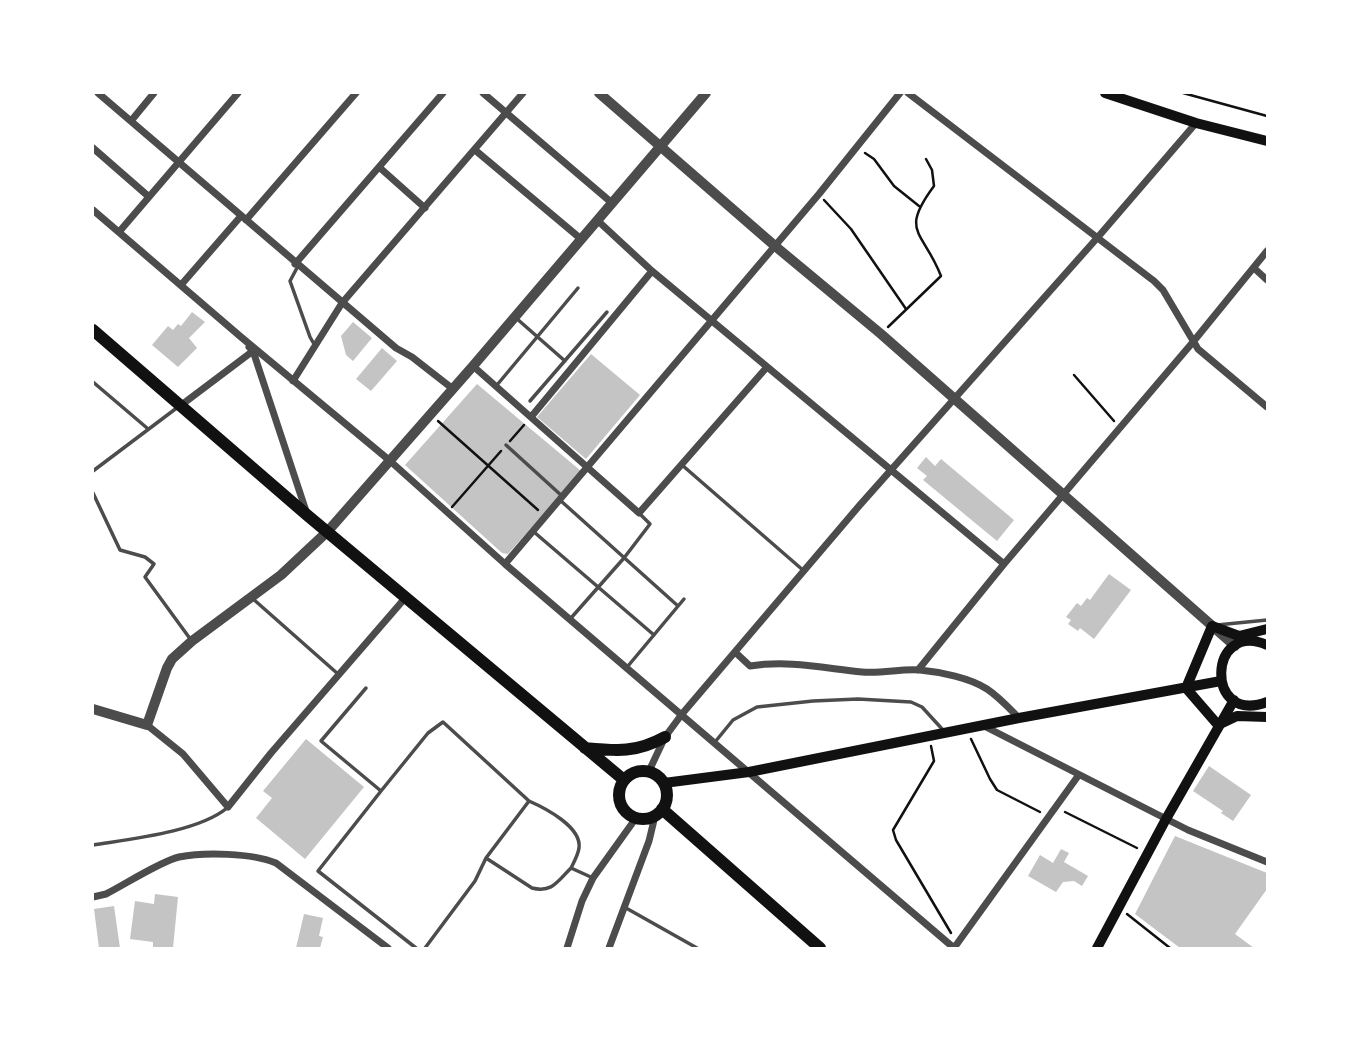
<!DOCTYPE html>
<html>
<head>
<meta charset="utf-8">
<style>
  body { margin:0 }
  #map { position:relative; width:1360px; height:1041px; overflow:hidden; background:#fff; font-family:Bitter,serif }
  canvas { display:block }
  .frame { position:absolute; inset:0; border:94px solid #fff; pointer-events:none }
</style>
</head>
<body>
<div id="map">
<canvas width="1360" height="1041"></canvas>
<div class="frame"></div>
</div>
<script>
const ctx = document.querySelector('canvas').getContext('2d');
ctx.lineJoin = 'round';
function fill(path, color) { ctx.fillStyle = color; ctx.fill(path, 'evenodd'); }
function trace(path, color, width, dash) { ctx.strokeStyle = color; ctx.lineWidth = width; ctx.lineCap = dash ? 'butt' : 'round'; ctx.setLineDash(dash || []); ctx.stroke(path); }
fill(new Path2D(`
  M 192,312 L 205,322 L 189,338 L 197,348 L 178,367 L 152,345 L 168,326 L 173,330 L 178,324 L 181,326 Z
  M 353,322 L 372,338 L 353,361 L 346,355 L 341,336 Z
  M 382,348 L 397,361 L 371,391 L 356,379 Z
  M 591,354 L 640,395 L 586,459 L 537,417 Z
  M 477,384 L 581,471 L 508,554 L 502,553 L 405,465 Z
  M 926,457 L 935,466 L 941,459 L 1014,520 L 997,541 L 923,480 L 927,476 L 917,468 Z
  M 1109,574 L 1131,590 L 1094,639 L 1080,628 L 1078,631 L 1068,624 L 1071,620 L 1066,617 L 1077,603 L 1081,606 L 1087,598 L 1090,600 Z
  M 306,739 L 364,787 L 305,859 L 256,818 L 272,798 L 263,791 Z
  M 1209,766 L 1251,795 L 1233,821 L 1221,813 L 1223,811 L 1193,791 Z
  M 1175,836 L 1267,873 L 1267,889 L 1235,934 L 1254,948 L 1180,948 L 1135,914 Z
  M 1061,849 L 1069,853 L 1064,862 L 1088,876 L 1082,886 L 1074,881 L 1063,882 L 1056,892 L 1028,876 L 1040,855 L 1053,863 Z
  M 155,894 L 178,897 L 173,948 L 153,948 L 153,942 L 130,939 L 135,901 L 154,904 Z
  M 114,906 L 120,948 L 99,948 L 94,909 Z
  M 304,914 L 323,918 L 319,936 L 323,937 L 320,948 L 296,948 Z`), '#c4c4c4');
trace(new Path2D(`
  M 1183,93 L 1267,116
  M 865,153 L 874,159 L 894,186 L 919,206
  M 824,200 L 851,229 L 906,309
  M 888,327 L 941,276 C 923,230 899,233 934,186 L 932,170 L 926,159
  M 1074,375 L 1114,421
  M 438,421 L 538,510
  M 510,441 L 524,425
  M 452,507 L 501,451
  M 971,739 L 990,779 L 997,790 L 1040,812
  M 931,746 L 934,761 L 893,830 L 896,840 L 951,933
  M 1065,812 L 1137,848
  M 1127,914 L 1170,948`), '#111', 2.5);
trace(new Path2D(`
  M 298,266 L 290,281 L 310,337 L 314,344
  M 516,318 L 565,361
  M 93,382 L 147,428
  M 497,385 L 578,288
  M 530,401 L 607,312
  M 506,445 L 562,496
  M 682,465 L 804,571
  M 93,471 L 178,407
  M 93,493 L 120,550 L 145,557 L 154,564 L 145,577 L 191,640
  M 561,501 L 678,606
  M 534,532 L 654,635
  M 252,598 L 338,674
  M 571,618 L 624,558 L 650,524 L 639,513
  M 1217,625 L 1267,620
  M 628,666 L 684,599
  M 366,688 L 321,741 L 381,791 L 428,733 L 443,722 L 529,801
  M 715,742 L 733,720 L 757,707 L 813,701 L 858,699 L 911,702 L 922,707 L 943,730
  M 381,791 L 318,871 L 416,948
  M 93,845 C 130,839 198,832 227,808
  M 571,868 C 557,882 552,893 532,888 L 486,858 L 529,801 C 545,808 582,827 579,848 C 578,855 574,862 571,868 L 593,878
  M 626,908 L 697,948
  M 425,948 L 475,881 L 486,858`), '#4c4c4c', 3.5);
trace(new Path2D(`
  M 98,93 L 396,348 L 412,357 L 453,389
  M 483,93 L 612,203
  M 908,93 L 1154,281 L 1163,290 L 1198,349 L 1267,407
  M 131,121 L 154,93
  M 93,148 L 148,196
  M 475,150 L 581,239
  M 379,167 L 425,208
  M 93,210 L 241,337 L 389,460 L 505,564 L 954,948
  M 246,220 L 356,93
  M 597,220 L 652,271 L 1004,564
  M 119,232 L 238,93
  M 295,264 L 443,93
  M 1254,268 L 1267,280
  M 181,285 L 241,216
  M 249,347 L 253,351 L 306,511
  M 473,366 L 639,513 L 767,367
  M 293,381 L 342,303 L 523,93
  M 180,406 L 253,351
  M 531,417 L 652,271
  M 505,564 L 819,194 L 900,93
  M 735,652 L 750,666 C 789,660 823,668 862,672 C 882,674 903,668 920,670 C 941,672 970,678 987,689 C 999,697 1009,708 1019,718
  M 918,670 L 1004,564 L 1193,342 L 1267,251
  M 147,725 L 183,754 L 228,807 L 271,753 L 406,597
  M 984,726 L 1188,830 L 1267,862
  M 649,771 L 665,737 L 682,714 L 859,506 L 1098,237 L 1196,123
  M 93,897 L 106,894 C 124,885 161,861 179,857 C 204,852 252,853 276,863 L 388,948
  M 567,948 L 582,901 L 593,878 L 636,818
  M 609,948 L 649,841 L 655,816
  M 954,948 L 1078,776`), '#4c4c4c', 7);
trace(new Path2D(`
  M 599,93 L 775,246 L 881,334 L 1235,646
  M 93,709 L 147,725 L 167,668 L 172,659 L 192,641 L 281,575 L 328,531 L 473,366 L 706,93`), '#4c4c4c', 10);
trace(new Path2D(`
  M 1105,93 L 1196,123 L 1267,141
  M 1267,629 L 1239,636 L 1212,626 L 1186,688 L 1218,725 L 1237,716 L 1267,717
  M 1267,645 C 1208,619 1204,726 1267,702
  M 664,783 L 749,772 L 1019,718 L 1221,681
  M 1097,948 L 1166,819 L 1234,700`), '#111', 10);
trace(new Path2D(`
  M 93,330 L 307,515 L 624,780
  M 585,748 C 617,751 636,753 665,737
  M619 795a24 24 0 1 1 48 0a24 24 0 1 1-48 0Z
  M 662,809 L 820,948`), '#111', 12);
</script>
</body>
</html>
